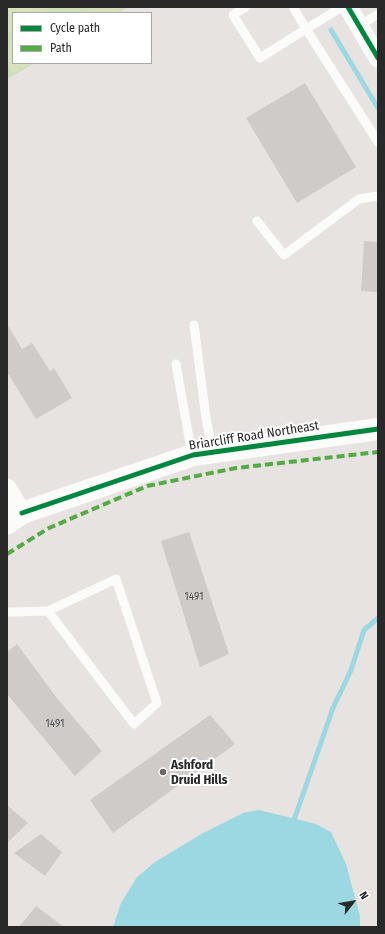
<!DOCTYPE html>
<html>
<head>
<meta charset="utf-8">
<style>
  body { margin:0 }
  #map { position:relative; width:385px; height:934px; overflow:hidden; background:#e7e3e0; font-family:"Fira Sans Condensed",sans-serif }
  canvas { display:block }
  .frame { position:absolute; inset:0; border:8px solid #292929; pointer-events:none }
  .legend { position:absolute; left:12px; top:12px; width:140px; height:52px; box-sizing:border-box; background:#fff; border:1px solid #a9a9a9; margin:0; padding:5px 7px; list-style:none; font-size:12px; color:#292929 }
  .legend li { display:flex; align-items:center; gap:8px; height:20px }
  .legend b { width:20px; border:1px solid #a9a9a9 }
  .north { position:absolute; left:333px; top:882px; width:40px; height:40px; -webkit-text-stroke:3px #fff; paint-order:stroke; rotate:59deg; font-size:11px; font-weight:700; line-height:16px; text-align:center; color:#292929 }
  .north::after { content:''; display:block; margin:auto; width:14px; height:18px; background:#292929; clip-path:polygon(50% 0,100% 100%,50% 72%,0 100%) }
</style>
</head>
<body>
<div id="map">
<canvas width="385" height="934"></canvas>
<div class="frame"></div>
<ul class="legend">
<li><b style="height:5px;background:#00873e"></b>Cycle path</li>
<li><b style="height:5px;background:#53ab44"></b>Path</li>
</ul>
<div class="north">N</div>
</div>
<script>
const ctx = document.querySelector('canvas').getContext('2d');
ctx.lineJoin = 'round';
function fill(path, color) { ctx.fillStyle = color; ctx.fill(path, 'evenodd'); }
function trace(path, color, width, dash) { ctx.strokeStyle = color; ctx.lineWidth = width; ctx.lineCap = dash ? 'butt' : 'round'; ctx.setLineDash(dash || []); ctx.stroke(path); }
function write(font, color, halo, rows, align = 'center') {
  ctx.font = font + ' "Fira Sans Condensed",sans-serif'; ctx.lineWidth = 4; ctx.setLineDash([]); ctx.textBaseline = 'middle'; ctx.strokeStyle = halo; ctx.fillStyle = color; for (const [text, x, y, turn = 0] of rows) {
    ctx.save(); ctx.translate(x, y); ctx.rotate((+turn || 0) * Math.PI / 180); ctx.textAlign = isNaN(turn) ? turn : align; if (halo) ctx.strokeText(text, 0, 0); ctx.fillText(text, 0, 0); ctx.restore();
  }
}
fill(new Path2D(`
  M 7,7 L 128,7 L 118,13 L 13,13 L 13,63 L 35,63 L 7,79 Z`), '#cfdfbc');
fill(new Path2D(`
  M 7,7 L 47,7 L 48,9 L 41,13 L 13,13 L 13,30 L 7,33 Z
  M 86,7 L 124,7 L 113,13 L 89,13 Z
  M 13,39 L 13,63 L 30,63 L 13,73 L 7,63 L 7,43 Z`), '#d8e2ba');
fill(new Path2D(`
  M 259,810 L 316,824 L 331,832 L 346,864 L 360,916 L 360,927 L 113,927 L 121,903 L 137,877 L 155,862 L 203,833 L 243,813 Z`), '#9bd8e1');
trace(new Path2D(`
  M 331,30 L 378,108
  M 294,820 L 333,708 L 351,670 L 364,630 L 378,618`), '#9bd8e1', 5);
fill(new Path2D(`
  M 305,83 L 356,167 L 297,203 L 246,118 Z
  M 364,241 L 378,242 L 378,292 L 361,291 Z
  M 7,324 L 22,349 L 32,343 L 50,371 L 54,368 L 72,398 L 36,419 L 7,372 Z
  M 189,532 L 229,654 L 200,667 L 161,541 Z
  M 17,644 L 56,697 L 102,751 L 75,776 L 7,694 L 7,652 Z
  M 210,715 L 235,744 L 113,833 L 90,800 Z
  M 7,805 L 28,823 L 7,843 Z
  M 41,834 L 62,852 L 45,876 L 14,853 Z
  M 36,906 L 64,927 L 19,927 Z`), '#cecbc9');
trace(new Path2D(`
  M 246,7 L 233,15 L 260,58 L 306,29 L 293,7
  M 342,7 L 306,29 L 378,142
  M 359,26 L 378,14
  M 257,221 L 284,255 L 359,199 L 378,196
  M 194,325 L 206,418 L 213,453
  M 176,364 L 192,455
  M 7,612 L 48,611 L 134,724 L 157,703 L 116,579 L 48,611`), '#fbfbfa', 9);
trace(new Path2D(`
  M 348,7 L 378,58
  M 7,488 L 22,513`), '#fbfbfa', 19);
trace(new Path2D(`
  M 7,524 L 22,513 L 193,455 L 378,429`), '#fbfbfa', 22);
trace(new Path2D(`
  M 7,554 L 49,528 L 147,486 L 236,468 L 378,452`), '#53ab44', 4, [8, 4]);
trace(new Path2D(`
  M 348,7 L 378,58
  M 22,513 L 193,455 L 378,429`), '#00873e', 5);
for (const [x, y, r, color] of [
  [163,772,4,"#6c6a69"]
]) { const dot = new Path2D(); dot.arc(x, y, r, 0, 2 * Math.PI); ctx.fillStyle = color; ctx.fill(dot); trace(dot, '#fff', 1.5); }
write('11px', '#535252', null, [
  ["1491",194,597],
  ["1491",55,724]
]);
write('13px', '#292929', '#fff', [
  ["Briarcliff Road Northeast",254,436,-9]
]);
write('bold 13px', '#292929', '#fff', [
  ["Ashford",171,765],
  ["Druid Hills",171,780]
], 'left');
</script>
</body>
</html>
